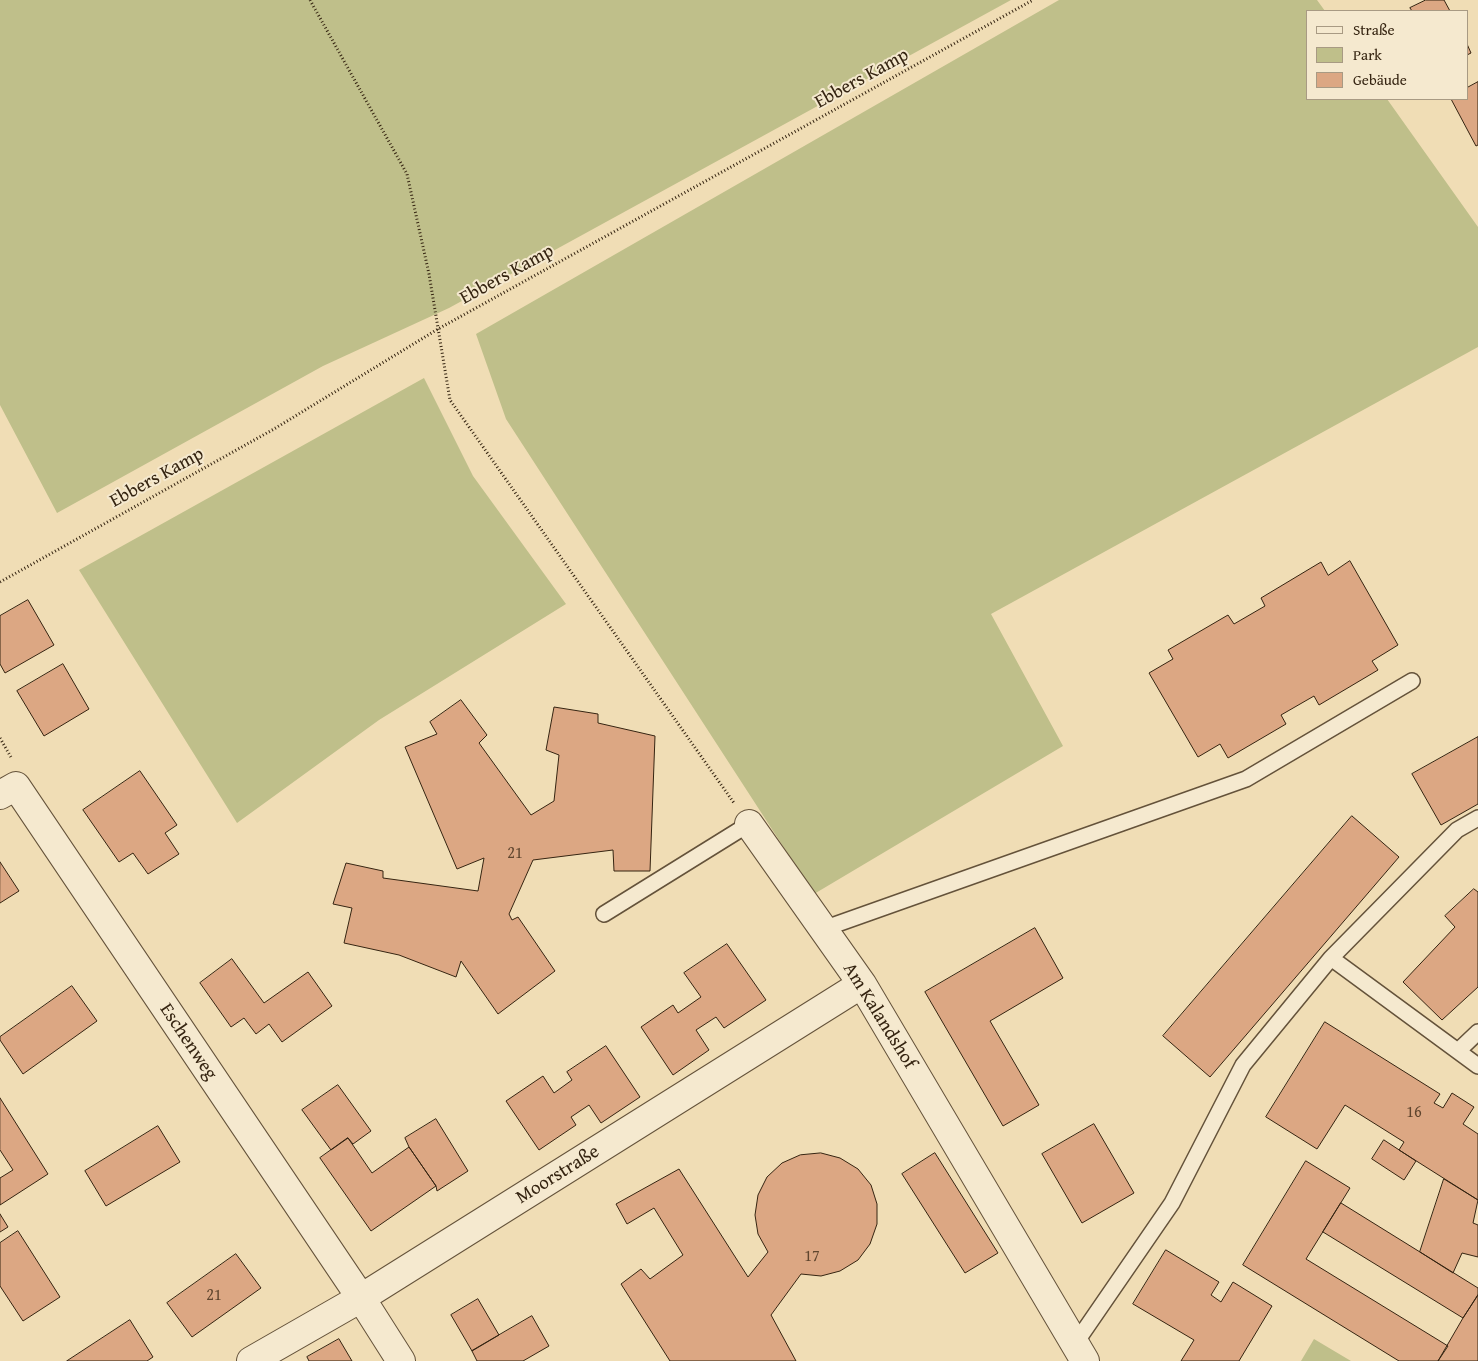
<!DOCTYPE html>
<html>
<head>
<meta charset="utf-8">
<style>
  body { margin:0 }
  #map { position:relative; width:1478px; height:1361px; overflow:hidden; background:#f0ddb5; font-family:"Gentium Book Plus",serif }
  canvas { display:block }
  .legend { position:absolute; left:1306px; top:10px; width:162px; height:90px; box-sizing:border-box; background:#f5e9cf; border:1px solid #a89a83; margin:0; padding:6px 9px; list-style:none; font-size:15px; color:#352411 }
  .legend li { display:flex; align-items:center; gap:10px; height:25px }
  .legend b { width:25px; border:1px solid #a89a83 }
</style>
</head>
<body>
<div id="map">
<canvas width="1478" height="1361"></canvas>
<ul class="legend">
<li><b style="height:6px;background:#f5e9cf"></b>Straße</li>
<li><b style="height:14px;background:#bfbf8a"></b>Park</li>
<li><b style="height:14px;background:#dca783"></b>Gebäude</li>
</ul>
</div>
<script>
const ctx = document.querySelector('canvas').getContext('2d');
ctx.lineJoin = 'round';
function fill(path, color) { ctx.fillStyle = color; ctx.fill(path, 'evenodd'); }
function trace(path, color, width, dash) { ctx.strokeStyle = color; ctx.lineWidth = width; ctx.lineCap = dash ? 'butt' : 'round'; ctx.setLineDash(dash || []); ctx.stroke(path); }
function write(font, color, halo, rows, align = 'center') {
  ctx.font = font + ' "Gentium Book Plus",serif'; ctx.lineWidth = 4; ctx.setLineDash([]); ctx.textBaseline = 'middle'; ctx.strokeStyle = halo; ctx.fillStyle = color; for (const [text, x, y, turn = 0] of rows) {
    ctx.save(); ctx.translate(x, y); ctx.rotate((+turn || 0) * Math.PI / 180); ctx.textAlign = isNaN(turn) ? turn : align; if (halo) ctx.strokeText(text, 0, 0); ctx.fillText(text, 0, 0); ctx.restore();
  }
}
fill(new Path2D(`
  M 0,0 L 1011,0 L 449,308 L 323,366 L 57,513 L 0,405 Z
  M 1059,0 L 1317,0 L 1325,11 L 1307,11 L 1307,99 L 1387,99 L 1478,227 L 1478,347 L 991,614 L 1063,746 L 814,894 L 506,419 L 476,334 Z
  M 424,378 L 473,476 L 566,604 L 379,720 L 237,823 L 79,570 Z
  M 1314,1339 L 1351,1361 L 1301,1361 Z`), '#bfbf8a');
const building = new Path2D(`
  M 1426,0 L 1444,0 L 1450,11 L 1412,11 L 1410,8 Z
  M 1467,44 L 1471,53 L 1467,55 Z
  M 1478,82 L 1478,145 L 1476,146 L 1451,99 L 1467,99 L 1467,88 Z
  M 1350,561 L 1398,645 L 1372,661 L 1378,670 L 1319,705 L 1314,696 L 1281,715 L 1286,724 L 1228,758 L 1220,744 L 1198,757 L 1149,673 L 1173,659 L 1168,650 L 1228,615 L 1234,624 L 1265,606 L 1261,598 L 1321,562 L 1328,575 Z
  M 28,600 L 54,645 L 5,673 L 0,664 L 0,616 Z
  M 63,664 L 89,709 L 44,736 L 17,691 Z
  M 461,700 L 487,735 L 479,743 L 531,815 L 554,801 L 559,755 L 546,750 L 554,707 L 598,714 L 598,723 L 655,736 L 650,871 L 614,871 L 613,850 L 533,860 L 509,914 L 512,920 L 518,917 L 555,971 L 498,1014 L 461,961 L 456,977 L 399,955 L 344,943 L 352,908 L 333,904 L 346,863 L 383,871 L 383,878 L 478,891 L 484,858 L 457,869 L 405,747 L 437,734 L 430,722 Z
  M 1478,737 L 1478,804 L 1441,825 L 1412,774 Z
  M 140,771 L 177,825 L 165,833 L 179,854 L 148,874 L 133,853 L 119,862 L 83,810 Z
  M 1352,816 L 1399,857 L 1210,1077 L 1163,1036 Z
  M 0,862 L 19,891 L 0,903 Z
  M 1474,889 L 1478,892 L 1478,987 L 1442,1020 L 1403,982 L 1455,927 L 1445,916 Z
  M 1035,928 L 1063,978 L 990,1021 L 1039,1105 L 1003,1126 L 925,992 Z
  M 727,944 L 766,1000 L 724,1028 L 716,1017 L 696,1030 L 709,1050 L 673,1075 L 641,1027 L 673,1005 L 678,1013 L 701,997 L 684,973 Z
  M 232,959 L 264,1003 L 308,972 L 332,1006 L 282,1042 L 269,1024 L 256,1034 L 244,1018 L 231,1027 L 200,983 Z
  M 72,986 L 97,1021 L 23,1074 L 0,1040 L 0,1037 Z
  M 1325,1022 L 1440,1094 L 1434,1103 L 1443,1108 L 1452,1093 L 1474,1107 L 1463,1124 L 1478,1134 L 1478,1200 L 1399,1150 L 1404,1142 L 1345,1105 L 1317,1149 L 1266,1117 Z
  M 606,1046 L 640,1097 L 601,1123 L 589,1105 L 571,1117 L 576,1125 L 539,1150 L 506,1101 L 543,1076 L 554,1093 L 572,1080 L 567,1072 Z
  M 338,1085 L 371,1131 L 353,1144 L 348,1138 L 331,1150 L 302,1110 Z
  M 0,1098 L 48,1174 L 0,1205 L 0,1178 L 13,1170 L 0,1150 Z
  M 436,1119 L 468,1171 L 437,1191 L 436,1186 L 409,1147 L 405,1138 Z
  M 1094,1124 L 1134,1193 L 1082,1223 L 1042,1154 Z
  M 158,1126 L 180,1162 L 106,1206 L 85,1171 Z
  M 348,1138 L 372,1173 L 409,1147 L 436,1186 L 371,1231 L 320,1158 Z
  M 1384,1140 L 1416,1161 L 1404,1180 L 1372,1159 Z
  M 821,1153 L 840,1158 L 858,1169 L 871,1185 L 877,1204 L 877,1224 L 870,1244 L 858,1260 L 840,1271 L 821,1276 L 801,1274 L 771,1315 L 796,1361 L 670,1361 L 621,1284 L 641,1269 L 650,1279 L 683,1255 L 654,1208 L 627,1224 L 616,1204 L 679,1169 L 748,1277 L 768,1252 L 758,1234 L 755,1215 L 758,1195 L 767,1177 L 782,1163 L 800,1155 Z
  M 935,1153 L 998,1253 L 965,1273 L 902,1174 Z
  M 1306,1161 L 1350,1188 L 1306,1259 L 1448,1346 L 1438,1361 L 1399,1361 L 1243,1265 Z
  M 1444,1179 L 1478,1200 L 1473,1223 L 1478,1225 L 1478,1257 L 1462,1253 L 1453,1273 L 1420,1252 Z
  M 1341,1203 L 1478,1288 L 1478,1295 L 1463,1318 L 1323,1232 Z
  M 0,1214 L 8,1227 L 0,1232 Z
  M 18,1231 L 60,1297 L 23,1321 L 0,1286 L 0,1243 Z
  M 1166,1250 L 1219,1282 L 1211,1295 L 1221,1302 L 1233,1282 L 1272,1306 L 1239,1361 L 1181,1361 L 1194,1340 L 1133,1304 Z
  M 236,1254 L 261,1288 L 192,1337 L 167,1303 Z
  M 1478,1295 L 1478,1361 L 1438,1361 L 1463,1318 Z
  M 478,1299 L 499,1335 L 472,1351 L 451,1315 Z
  M 532,1316 L 549,1346 L 523,1361 L 477,1361 L 472,1351 Z
  M 130,1320 L 153,1357 L 147,1361 L 67,1361 Z
  M 339,1339 L 352,1361 L 309,1361 L 307,1357 Z`);
fill(building, '#dca783');
trace(building, '#352411', 1);
const lane = new Path2D(`
  M 604,914 L 749,824
  M 823,929 L 1246,779 L 1412,681
  M 1331,958 L 1478,1066
  M 1458,1051 L 1478,1032
  M 1075,1344 L 1172,1203 L 1243,1065 L 1331,958 L 1457,830 L 1478,818`);
const street = new Path2D(`
  M 0,795 L 16,786 L 361,1298 L 401,1361
  M 749,824 L 862,984 L 1085,1361
  M 251,1361 L 361,1298 L 862,984`);
trace(lane, '#64523a', 18);
trace(street, '#64523a', 30);
trace(new Path2D(`
  M 310,0 L 407,174 L 429,274 L 450,400 L 734,803
  M 0,582 L 274,429 L 438,329 L 1033,0
  M 0,738 L 12,759`), '#352411', 3, [1, 2.5]);
trace(lane, '#f5e9cf', 15);
trace(street, '#f5e9cf', 28);
write('16px', '#5f452e', null, [
  ["21",515,854],
  ["16",1414,1113],
  ["17",812,1257],
  ["21",214,1296]
]);
write('19px', '#352411', '#f5e9cf', [
  ["Ebbers Kamp",862,79,-29],
  ["Ebbers Kamp",507,275,-29],
  ["Ebbers Kamp",157,478,-29],
  ["Am Kalandshof",879,1016,58],
  ["Eschenweg",188,1042,56],
  ["Moorstraße",558,1175,-32]
]);
</script>
</body>
</html>
